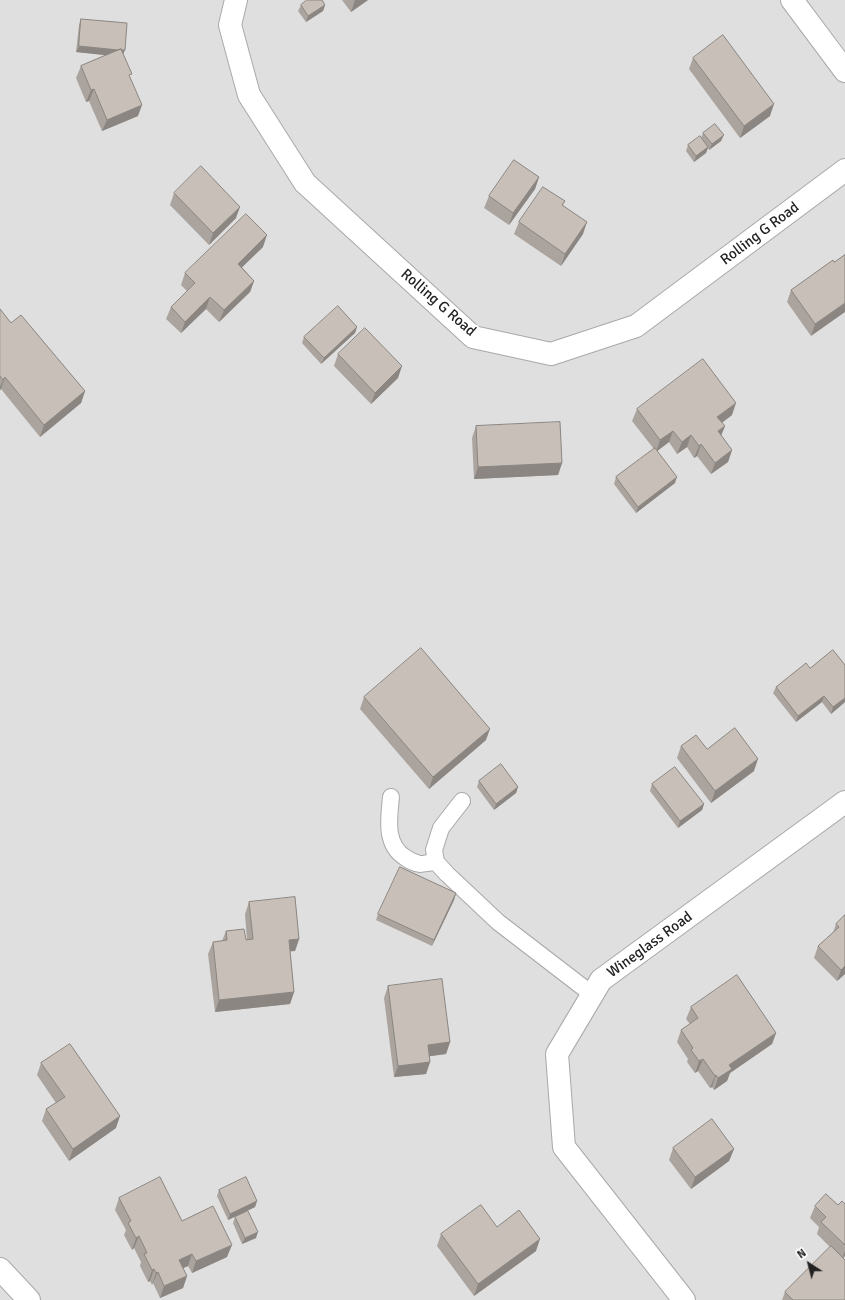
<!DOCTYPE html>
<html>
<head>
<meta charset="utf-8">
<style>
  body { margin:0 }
  #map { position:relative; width:845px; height:1300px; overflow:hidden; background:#f2efe9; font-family:Signika,sans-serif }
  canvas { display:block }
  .north { position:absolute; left:789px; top:1244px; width:40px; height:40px; -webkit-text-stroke:3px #fff; paint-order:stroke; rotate:324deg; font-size:11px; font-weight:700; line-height:16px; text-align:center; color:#222 }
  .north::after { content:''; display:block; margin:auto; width:14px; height:18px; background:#222; clip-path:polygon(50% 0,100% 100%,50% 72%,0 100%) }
</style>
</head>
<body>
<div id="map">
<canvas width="845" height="1300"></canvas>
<div class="north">N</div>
</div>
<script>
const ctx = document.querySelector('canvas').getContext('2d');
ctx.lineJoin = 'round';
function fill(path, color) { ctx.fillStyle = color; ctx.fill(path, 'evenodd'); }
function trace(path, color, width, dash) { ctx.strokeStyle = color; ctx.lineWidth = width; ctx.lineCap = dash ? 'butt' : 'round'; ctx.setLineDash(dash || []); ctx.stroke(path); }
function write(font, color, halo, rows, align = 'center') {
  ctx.font = font + ' Signika,sans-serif'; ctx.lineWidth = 4; ctx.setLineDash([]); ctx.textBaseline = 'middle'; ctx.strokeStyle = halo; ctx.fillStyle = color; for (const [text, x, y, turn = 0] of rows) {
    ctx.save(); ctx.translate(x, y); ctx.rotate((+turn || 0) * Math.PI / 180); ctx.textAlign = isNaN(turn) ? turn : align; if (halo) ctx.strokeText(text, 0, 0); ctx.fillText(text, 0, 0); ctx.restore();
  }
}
fill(new Path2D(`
  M 0,0 L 845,0 L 845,1300 L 0,1300 Z`), '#e0dfdf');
const lane = new Path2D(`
  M 391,797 C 389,818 384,845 406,858 C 410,861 415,863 420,864 C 425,864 431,862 436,862
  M 462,801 L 441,828 L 434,850 L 436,862 L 447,874 L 498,922 L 593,995`);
const street = new Path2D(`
  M 236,0 L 230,25 L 249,95 L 305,183 L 473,337 L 551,354 L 636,326 L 845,170
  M 792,0 L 845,71
  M 0,1269 L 29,1300
  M 684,1300 L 564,1147 L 557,1054 L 601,980 L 845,802`);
trace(lane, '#a9a9a9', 18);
trace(street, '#a9a9a9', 24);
trace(lane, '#fff', 16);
trace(street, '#fff', 22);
fill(new Path2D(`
  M 342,0 L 368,0 L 351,12 Z
  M 301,5 L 325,5 L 323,11 L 306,22 L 298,11 Z
  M 81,19 L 123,54 L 130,78 L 138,116 L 102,131 L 89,101 L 86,102 L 76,78 L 81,66 L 106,55 L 76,52 L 79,25 Z
  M 693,58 L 770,116 L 740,138 L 689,69 Z
  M 703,133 L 721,141 L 709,150 L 708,148 L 706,153 L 694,162 L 686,151 L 688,145 L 701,138 Z
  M 539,177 L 535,189 L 509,225 L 484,208 L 489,196 Z
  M 174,193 L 236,218 L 209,245 L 170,205 Z
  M 565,201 L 563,205 L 583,234 L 561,266 L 514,234 L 519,222 Z
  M 263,247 L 242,267 L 254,281 L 250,292 L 219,322 L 206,309 L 181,333 L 166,319 L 171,307 L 187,291 L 181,285 L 185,273 Z
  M 845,255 L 811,336 L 787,302 L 791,290 L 834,262 Z
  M 0,309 L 11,323 L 85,391 L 81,403 L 40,437 L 1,389 L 0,390 Z
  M 357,327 L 355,333 L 321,364 L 302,343 L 304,337 Z
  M 338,354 L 398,378 L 371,404 L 334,366 Z
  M 637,409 L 732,415 L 722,423 L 725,426 L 721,436 L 732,450 L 728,462 L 711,474 L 697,456 L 694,458 L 687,447 L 677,454 L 669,442 L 657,451 L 675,483 L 636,513 L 614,484 L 616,477 L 654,449 L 632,421 Z
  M 476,426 L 562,463 L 558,475 L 474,479 L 472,438 Z
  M 810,668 L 845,702 L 831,714 L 822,702 L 796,722 L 773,693 L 776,687 Z
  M 364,697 L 486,740 L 429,789 L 360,709 Z
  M 681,746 L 707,749 L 754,771 L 711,803 L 677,758 Z
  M 479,781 L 518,787 L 516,793 L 494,810 L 477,787 Z
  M 652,784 L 704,804 L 702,810 L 678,828 L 650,791 Z
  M 456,893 L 454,900 L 432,946 L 376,920 L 378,914 Z
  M 249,902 L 299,939 L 295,951 L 290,951 L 294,992 L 290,1004 L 215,1012 L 208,954 L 213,942 L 222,941 L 226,931 L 246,940 L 247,940 L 245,914 Z
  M 845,915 L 845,974 L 837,981 L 814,958 L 818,946 L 833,933 L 836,924 Z
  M 388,986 L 450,1042 L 446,1054 L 430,1056 L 430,1062 L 426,1074 L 394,1077 L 384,998 Z
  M 691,1007 L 776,1033 L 772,1044 L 730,1073 L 727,1081 L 714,1090 L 712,1087 L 710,1088 L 698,1071 L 695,1073 L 687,1062 L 688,1059 L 677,1042 L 681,1030 L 690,1024 L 686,1019 Z
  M 41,1063 L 116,1128 L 69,1161 L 42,1121 L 46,1109 L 56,1103 L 37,1075 Z
  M 673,1148 L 734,1149 L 729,1161 L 691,1189 L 669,1160 Z
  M 219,1190 L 257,1201 L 255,1207 L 228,1220 L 217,1196 Z
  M 119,1198 L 182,1221 L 227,1257 L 192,1273 L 188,1266 L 183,1268 L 187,1276 L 183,1288 L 160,1298 L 153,1283 L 152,1285 L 150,1281 L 148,1282 L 140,1266 L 141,1262 L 134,1248 L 132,1250 L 124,1235 L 126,1230 L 115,1210 Z
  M 845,1204 L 845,1256 L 843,1258 L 845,1300 L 782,1300 L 785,1292 L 830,1247 L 817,1234 L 819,1227 L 810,1218 L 815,1206 L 838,1205 Z
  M 235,1217 L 256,1238 L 242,1244 L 233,1223 Z
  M 497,1227 L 536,1251 L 474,1296 L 437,1246 L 441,1234 Z`), '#aba49e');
fill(new Path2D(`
  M 355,0 L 368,0 L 351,12 Z
  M 325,5 L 323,11 L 306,22 L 308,16 Z
  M 79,46 L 125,50 L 122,57 L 76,52 Z
  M 94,89 L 89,101 L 86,102 L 91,90 Z
  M 774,104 L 770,116 L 740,138 L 744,126 Z
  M 142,105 L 138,116 L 102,131 L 107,120 Z
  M 724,135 L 721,141 L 709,150 L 712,144 Z
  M 708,147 L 706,153 L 694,162 L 696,156 Z
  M 539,177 L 535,189 L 509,225 L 513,213 Z
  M 240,207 L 236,218 L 209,245 L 213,233 Z
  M 587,222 L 583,234 L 561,266 L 565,254 Z
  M 267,235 L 263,247 L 234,275 L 238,264 Z
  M 254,281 L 250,292 L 219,322 L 224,310 Z
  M 210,297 L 206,309 L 181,333 L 185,322 Z
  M 845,303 L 845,312 L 811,336 L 815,324 Z
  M 357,327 L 355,333 L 321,364 L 324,358 Z
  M 402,366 L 398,378 L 371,404 L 375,393 Z
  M 5,377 L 1,389 L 0,390 L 0,387 L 3,380 Z
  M 85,391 L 81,403 L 40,437 L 44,425 Z
  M 736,403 L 732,415 L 713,429 L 717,417 Z
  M 725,426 L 720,438 L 718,431 Z
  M 673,431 L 669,442 L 656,452 L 660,440 Z
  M 691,435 L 687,447 L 677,454 L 682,442 Z
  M 701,444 L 697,456 L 694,458 L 699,446 Z
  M 732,450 L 728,462 L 711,474 L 715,463 Z
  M 562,463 L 558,475 L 474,479 L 478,467 Z
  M 677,477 L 675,483 L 636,513 L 638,507 Z
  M 824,696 L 822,702 L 796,722 L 798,716 Z
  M 845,698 L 845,702 L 831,714 L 833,707 Z
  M 490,729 L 486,740 L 429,789 L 433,777 Z
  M 758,759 L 754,771 L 711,803 L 715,791 Z
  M 518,787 L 516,793 L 494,810 L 496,804 Z
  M 704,804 L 702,810 L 678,828 L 680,821 Z
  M 456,893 L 454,900 L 432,946 L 434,940 Z
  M 299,939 L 295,951 L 285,952 L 289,940 Z
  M 845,966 L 845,974 L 837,981 L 841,970 Z
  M 294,992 L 290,1004 L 215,1012 L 219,1000 Z
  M 776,1033 L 772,1044 L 730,1073 L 727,1081 L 714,1090 L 718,1078 L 729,1065 Z
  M 450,1042 L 446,1054 L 424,1057 L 428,1045 Z
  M 703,1059 L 698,1071 L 695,1073 L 699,1061 Z
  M 430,1062 L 426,1074 L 394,1077 L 398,1066 Z
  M 716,1075 L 712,1087 L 710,1088 L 715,1076 Z
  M 120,1116 L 116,1128 L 69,1161 L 73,1149 Z
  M 734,1149 L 729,1161 L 691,1189 L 695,1177 Z
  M 257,1201 L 255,1207 L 228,1220 L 230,1214 Z
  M 258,1232 L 256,1238 L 242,1244 L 245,1238 Z
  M 139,1236 L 134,1248 L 132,1250 L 136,1238 Z
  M 540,1239 L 536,1251 L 474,1296 L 478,1284 Z
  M 232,1245 L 227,1257 L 192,1273 L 196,1261 Z
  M 845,1251 L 845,1256 L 842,1259 Z
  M 192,1254 L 188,1266 L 175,1272 L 179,1260 Z
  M 154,1269 L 150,1281 L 148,1282 L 152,1270 Z
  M 158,1272 L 153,1283 L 152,1285 L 156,1273 Z
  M 187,1276 L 183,1288 L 160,1298 L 164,1286 Z`), '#8b8681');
const building = new Path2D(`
  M 307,0 L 322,0 L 325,5 L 308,16 L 301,5 Z
  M 81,19 L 127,23 L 125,50 L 122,50 L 121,49 L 118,50 L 79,46 Z
  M 723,35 L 774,104 L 744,126 L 693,58 Z
  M 121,49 L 132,74 L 129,75 L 142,105 L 107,120 L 94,89 L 91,90 L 81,66 Z
  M 715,124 L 724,135 L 712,144 L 703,133 Z
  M 700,136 L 708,147 L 696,156 L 688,145 Z
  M 514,160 L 539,177 L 513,213 L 489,196 Z
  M 201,166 L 240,207 L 213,233 L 174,193 Z
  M 543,187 L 565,201 L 562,205 L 587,222 L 565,254 L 519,222 Z
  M 246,214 L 267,235 L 238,264 L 254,281 L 224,310 L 210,297 L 185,322 L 171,307 L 195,283 L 185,273 Z
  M 845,255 L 845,303 L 815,324 L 791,290 L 833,260 L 834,262 Z
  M 338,306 L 357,327 L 324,358 L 304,337 Z
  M 0,309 L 11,323 L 21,315 L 85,391 L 44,425 L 5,377 L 3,380 L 0,376 Z
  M 365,328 L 402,366 L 375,393 L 338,354 Z
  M 703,359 L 736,403 L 717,417 L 725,426 L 718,431 L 732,450 L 715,463 L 701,444 L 699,446 L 691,435 L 682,442 L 673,431 L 660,440 L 637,409 Z
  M 560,422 L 562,463 L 478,467 L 476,426 Z
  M 655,448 L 677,477 L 638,507 L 616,477 Z
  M 421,648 L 490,729 L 433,777 L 364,697 Z
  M 833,650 L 845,665 L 845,698 L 833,707 L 824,696 L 798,716 L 776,687 L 806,663 L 810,668 Z
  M 735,728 L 758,759 L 715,791 L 681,746 L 696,735 L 707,749 Z
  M 501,764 L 518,787 L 496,804 L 479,781 Z
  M 675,767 L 704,804 L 680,821 L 652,784 Z
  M 400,867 L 456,893 L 434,940 L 378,914 Z
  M 295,897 L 299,939 L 289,940 L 294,992 L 219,1000 L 213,942 L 227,940 L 226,931 L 244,929 L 246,940 L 253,939 L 249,902 Z
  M 845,915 L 845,966 L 841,970 L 818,946 L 839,927 L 836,924 Z
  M 737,975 L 776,1033 L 729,1065 L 732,1069 L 718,1078 L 716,1075 L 715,1076 L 703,1059 L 699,1061 L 691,1050 L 693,1048 L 681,1030 L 698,1018 L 691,1007 Z
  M 442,979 L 450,1042 L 428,1045 L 430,1062 L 398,1066 L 388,986 Z
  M 70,1044 L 120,1116 L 73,1149 L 46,1109 L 65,1097 L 41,1063 Z
  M 712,1119 L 734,1149 L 695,1177 L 673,1148 Z
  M 160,1177 L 182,1221 L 213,1206 L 232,1245 L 196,1261 L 192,1254 L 179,1260 L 187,1276 L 164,1286 L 158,1272 L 156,1273 L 154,1269 L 152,1270 L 144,1254 L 147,1253 L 139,1236 L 136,1238 L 128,1223 L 131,1221 L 119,1198 Z
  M 246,1177 L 257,1201 L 230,1214 L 219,1190 Z
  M 826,1194 L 838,1205 L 842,1201 L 845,1204 L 845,1245 L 821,1222 L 826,1217 L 815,1206 Z
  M 481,1205 L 497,1227 L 519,1210 L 540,1239 L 478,1284 L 441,1234 Z
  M 248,1211 L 258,1232 L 245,1238 L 235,1217 Z
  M 831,1246 L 845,1260 L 845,1300 L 793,1300 L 785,1292 Z`);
fill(building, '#c7bfb8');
trace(building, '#8b8681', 1);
write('15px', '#222', '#fff', [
  ["Rolling G Road",760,234,-37],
  ["Rolling G Road",438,303,41],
  ["Wineglass Road",650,945,-36]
]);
</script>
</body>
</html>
